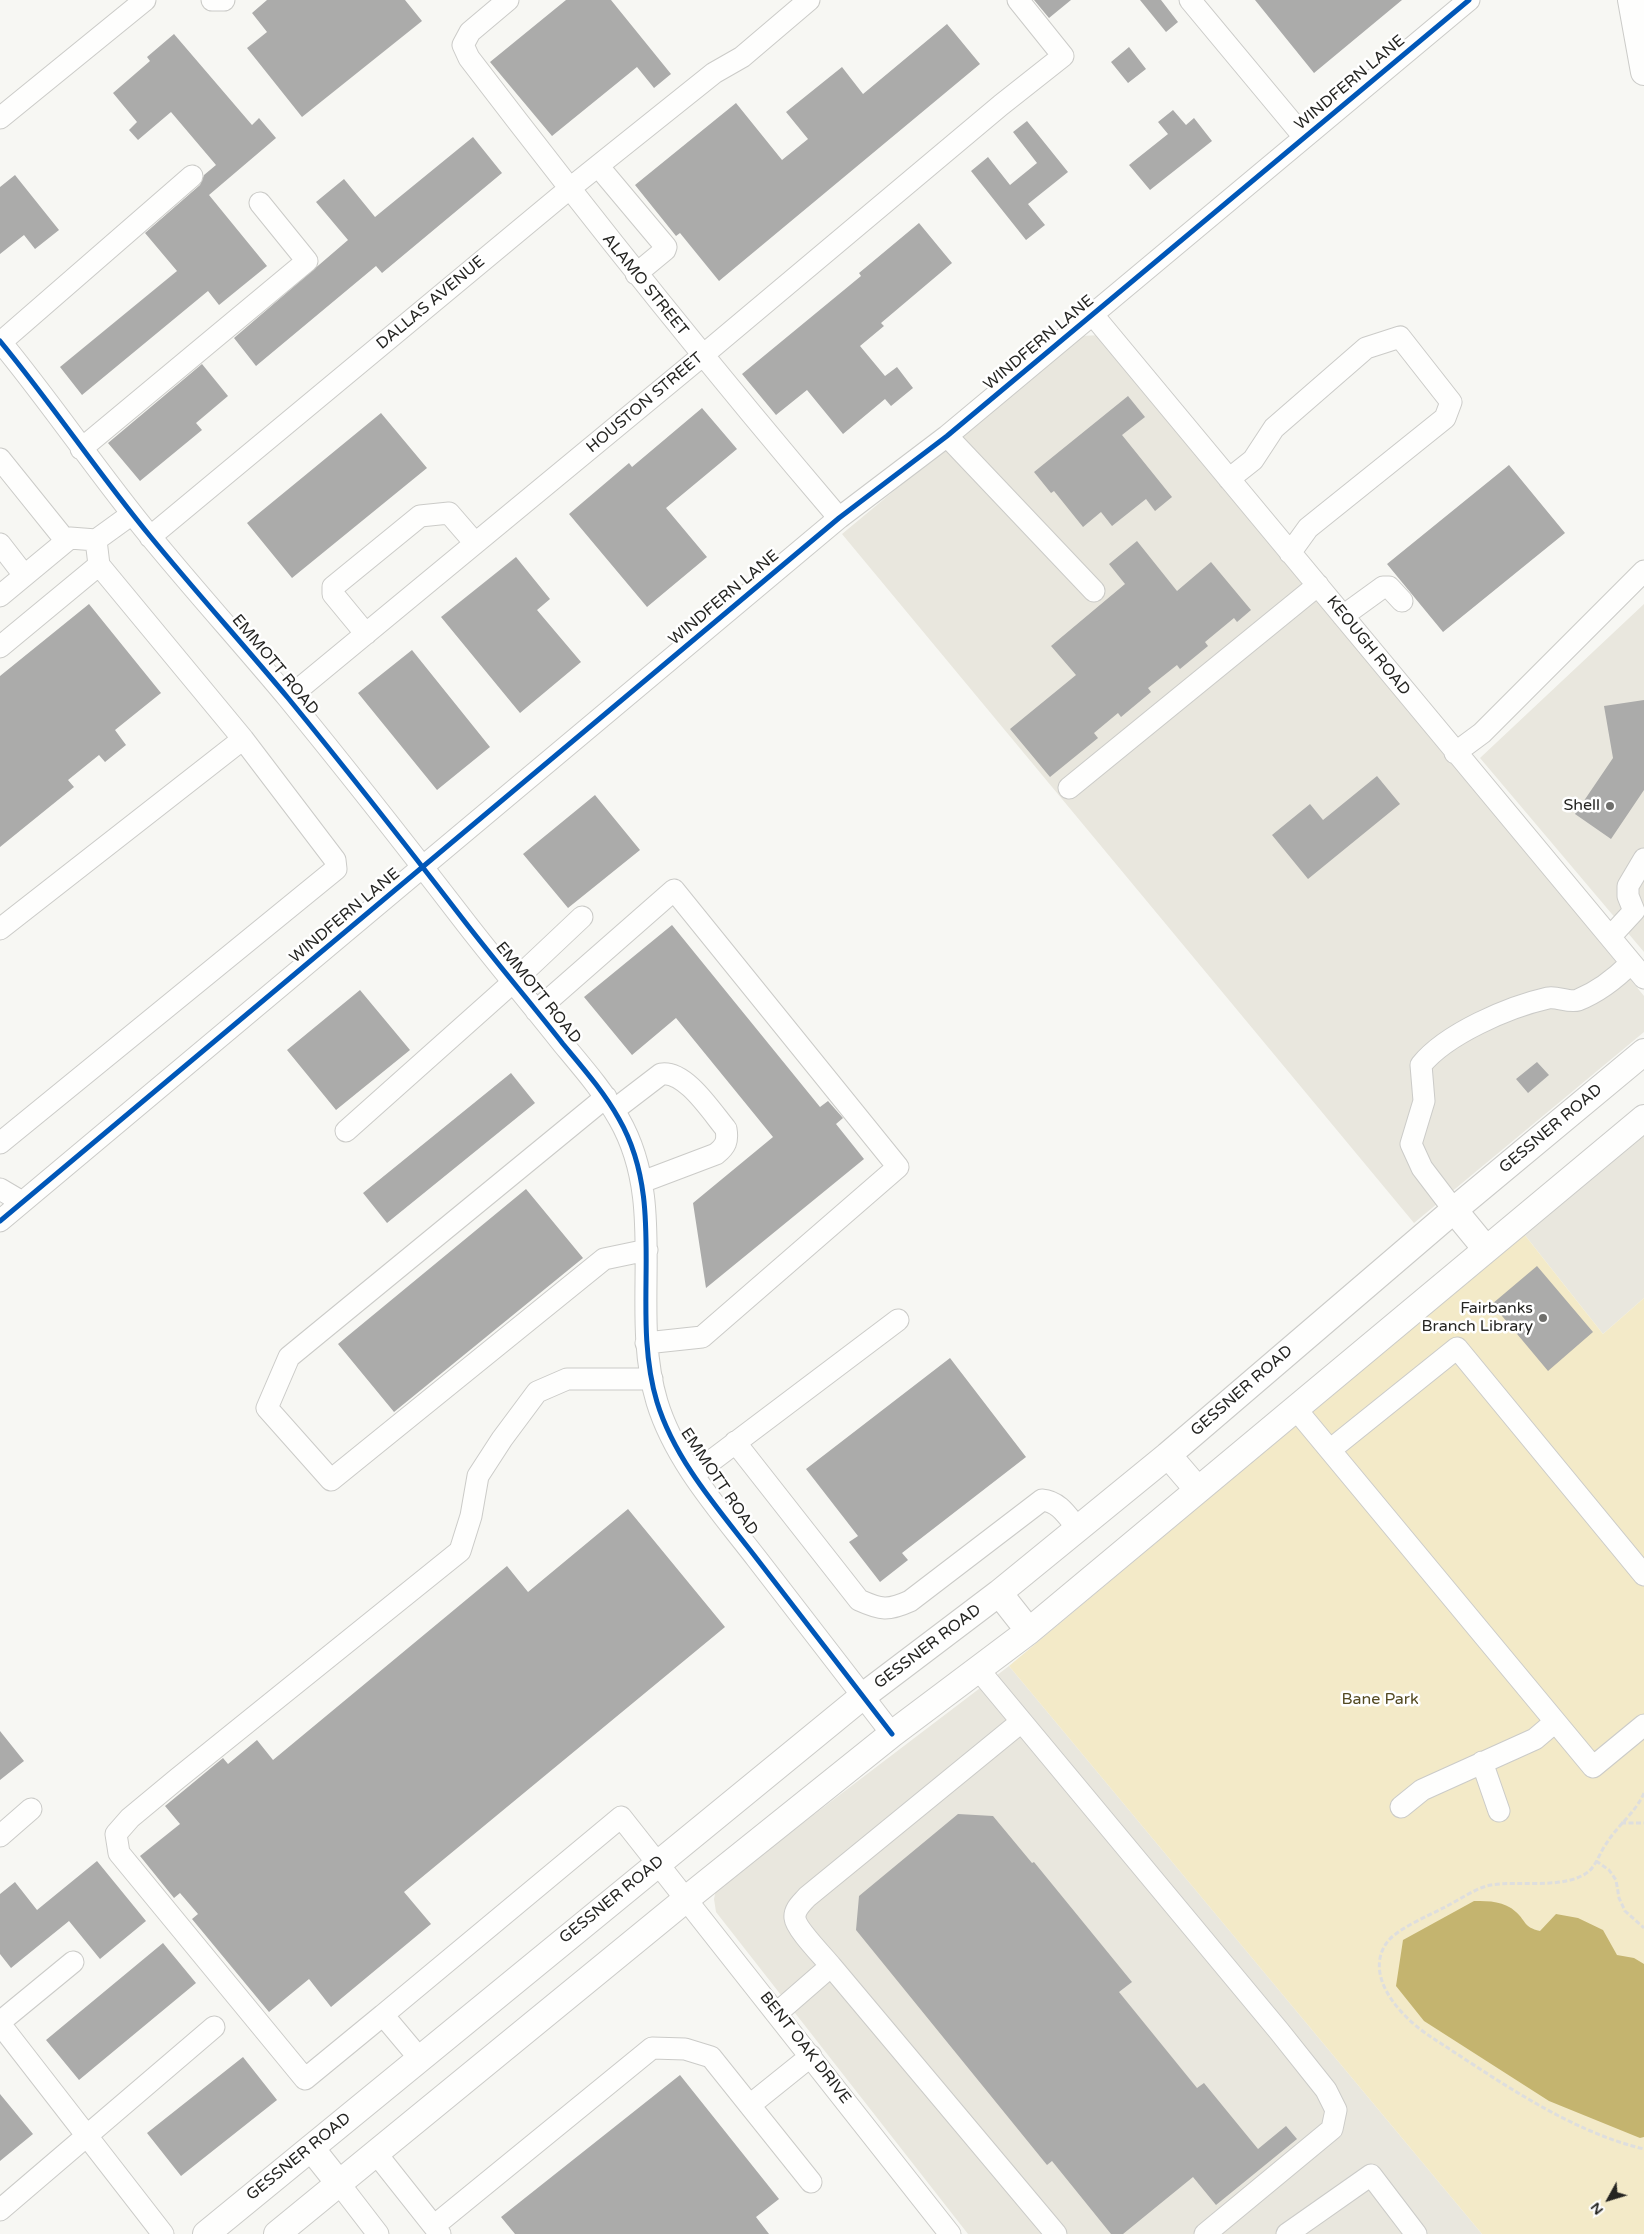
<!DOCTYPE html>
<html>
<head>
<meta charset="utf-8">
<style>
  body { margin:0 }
  #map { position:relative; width:1644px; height:2234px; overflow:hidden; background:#f7f7f3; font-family:"Varela Round",sans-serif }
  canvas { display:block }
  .north { position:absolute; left:1584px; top:2174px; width:50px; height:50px; -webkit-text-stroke:4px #fff; paint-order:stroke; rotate:231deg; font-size:14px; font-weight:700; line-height:20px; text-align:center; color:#252522 }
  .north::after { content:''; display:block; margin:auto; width:18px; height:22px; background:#252522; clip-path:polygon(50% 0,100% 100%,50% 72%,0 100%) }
</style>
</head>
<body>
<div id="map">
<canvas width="1644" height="2234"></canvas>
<div class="north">N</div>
</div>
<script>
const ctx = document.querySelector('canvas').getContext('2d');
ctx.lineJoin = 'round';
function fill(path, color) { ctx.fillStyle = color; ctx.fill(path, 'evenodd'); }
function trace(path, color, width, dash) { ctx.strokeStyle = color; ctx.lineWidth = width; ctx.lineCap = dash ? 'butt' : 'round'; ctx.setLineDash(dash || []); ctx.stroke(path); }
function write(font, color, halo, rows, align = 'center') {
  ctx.font = font + ' "Varela Round",sans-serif'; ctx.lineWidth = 5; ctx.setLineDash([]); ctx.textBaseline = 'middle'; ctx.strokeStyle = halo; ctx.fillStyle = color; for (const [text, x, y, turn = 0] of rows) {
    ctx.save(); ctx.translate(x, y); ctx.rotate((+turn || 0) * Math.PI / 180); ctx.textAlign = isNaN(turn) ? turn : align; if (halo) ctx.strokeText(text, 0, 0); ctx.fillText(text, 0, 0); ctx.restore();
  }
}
fill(new Path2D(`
  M 1103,335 L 1644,996 L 1644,1032 L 1414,1223 L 842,534 L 1080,336 Z
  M 1644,604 L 1644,952 L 1480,758 Z
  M 1644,1132 L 1644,1298 L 1603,1334 L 1524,1234 Z
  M 1009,1666 L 1482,2234 L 968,2234 L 716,1912 L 714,1899 L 716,1889 Z`), '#e9e7de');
fill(new Path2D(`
  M 1524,1234 L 1603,1334 L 1644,1298 L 1644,2234 L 1482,2234 L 1009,1666 Z`), '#f3eac8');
fill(new Path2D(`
  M 1474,1901 C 1490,1901 1504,1901 1516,1912 C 1527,1922 1523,1927 1540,1931 L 1556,1914 L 1578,1918 L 1603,1930 L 1617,1955 L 1634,1958 L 1644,1964 L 1644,2137 L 1640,2138 L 1549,2101 L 1424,2021 L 1396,1986 L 1403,1940 Z`), '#c4b46f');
fill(new Path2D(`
  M 267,0 L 405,0 L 422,21 L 302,117 L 247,48 L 267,32 L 252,13 Z
  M 566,0 L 611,0 L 671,74 L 654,88 L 637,67 L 552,136 L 490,62 Z
  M 1034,0 L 1071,0 L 1049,18 Z
  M 1140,0 L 1161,0 L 1178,22 L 1166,32 Z
  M 1255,0 L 1402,0 L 1314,73 Z
  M 947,24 L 980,64 L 719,281 L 680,233 L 676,236 L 635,185 L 736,103 L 782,160 L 808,139 L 786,112 L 842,67 L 863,94 Z
  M 174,34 L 252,125 L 259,118 L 276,138 L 209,195 L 267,266 L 219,305 L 208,291 L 82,395 L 60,367 L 177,271 L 145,233 L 200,185 L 204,175 L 216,165 L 171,112 L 138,140 L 129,130 L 137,122 L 113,93 L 150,61 L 147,57 Z
  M 1129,47 L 1146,69 L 1128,83 L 1111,62 Z
  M 1173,110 L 1186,125 L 1194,118 L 1212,141 L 1150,190 L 1129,165 L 1168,134 L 1158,122 Z
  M 1027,121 L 1068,172 L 1028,204 L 1045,225 L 1026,240 L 971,171 L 988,157 L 1010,185 L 1037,163 L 1013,132 Z
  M 473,137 L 502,173 L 382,273 L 376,266 L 256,366 L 234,338 L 348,240 L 316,202 L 344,179 L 375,217 Z
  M 15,175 L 59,230 L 35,249 L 24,235 L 0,254 L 0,187 Z
  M 919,223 L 952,263 L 881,323 L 884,326 L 860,346 L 885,376 L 897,367 L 913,388 L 891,406 L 885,399 L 843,434 L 807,390 L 776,415 L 742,374 L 861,276 L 859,273 Z
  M 202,364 L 228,396 L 196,423 L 202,430 L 140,481 L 108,443 Z
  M 1128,396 L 1145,417 L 1122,435 L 1172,497 L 1155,511 L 1146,499 L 1112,526 L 1101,512 L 1083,527 L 1054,491 L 1051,493 L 1034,472 Z
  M 702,408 L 737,449 L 666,508 L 707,557 L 647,607 L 569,514 L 629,463 L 632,467 Z
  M 381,413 L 427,468 L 292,578 L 247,523 Z
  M 1509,465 L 1565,533 L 1443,632 L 1387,564 Z
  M 1137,541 L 1177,591 L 1211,562 L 1251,610 L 1237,622 L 1234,618 L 1205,642 L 1208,646 L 1180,669 L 1177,665 L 1148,688 L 1151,692 L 1121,717 L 1118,713 L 1094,733 L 1098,738 L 1050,777 L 1010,729 L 1076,675 L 1051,646 L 1125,584 L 1109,564 Z
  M 516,557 L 550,599 L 537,610 L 581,662 L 520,713 L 441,617 Z
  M 89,604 L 161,693 L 115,730 L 126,745 L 105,762 L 99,755 L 68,780 L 74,787 L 0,847 L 0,676 Z
  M 412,650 L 490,747 L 437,790 L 358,693 Z
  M 1644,700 L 1644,790 L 1611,839 L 1575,814 L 1613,758 L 1604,706 Z
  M 1377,776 L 1400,804 L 1308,879 L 1272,835 L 1310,804 L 1323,820 Z
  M 595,795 L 640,850 L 568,908 L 523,854 Z
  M 672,925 L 820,1107 L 828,1101 L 843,1118 L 836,1124 L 864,1159 L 706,1288 L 693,1203 L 773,1137 L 676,1018 L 632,1055 L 584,997 Z
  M 360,990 L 410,1050 L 336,1110 L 287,1050 Z
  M 1537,1062 L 1549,1075 L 1528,1093 L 1516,1079 Z
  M 511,1073 L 535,1103 L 387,1223 L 363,1193 Z
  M 526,1189 L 583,1258 L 394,1412 L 338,1344 Z
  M 1537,1266 L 1593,1332 L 1548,1371 L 1492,1304 Z
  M 950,1358 L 1026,1457 L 902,1553 L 908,1560 L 880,1582 L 849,1542 L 858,1536 L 806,1469 Z
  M 628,1509 L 725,1627 L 404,1892 L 431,1924 L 331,2007 L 309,1979 L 269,2012 L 192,1919 L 198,1914 L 180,1893 L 174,1898 L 140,1856 L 180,1824 L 165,1806 L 223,1758 L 228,1764 L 257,1740 L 273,1760 L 507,1566 L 528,1592 Z
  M 0,1731 L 24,1761 L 0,1780 Z
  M 958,1814 L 993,1816 L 1032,1863 L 1034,1862 L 1132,1982 L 1119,1992 L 1197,2088 L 1204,2083 L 1258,2149 L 1286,2126 L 1297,2139 L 1216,2205 L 1193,2177 L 1123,2234 L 1111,2234 L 1052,2161 L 1047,2165 L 856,1930 L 859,1896 Z
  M 97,1861 L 146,1921 L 100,1959 L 69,1921 L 11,1968 L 0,1954 L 0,1894 L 15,1882 L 37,1910 Z
  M 163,1943 L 196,1983 L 79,2080 L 46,2040 Z
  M 243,2057 L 277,2100 L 181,2176 L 147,2133 Z
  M 680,2075 L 779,2199 L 756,2217 L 769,2234 L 515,2234 L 501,2217 Z
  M 0,2094 L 33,2134 L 0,2161 Z`), '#ababaa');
const minor = new Path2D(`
  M 212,0 L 224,0
  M 508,0 L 470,32 L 463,45 L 469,58 C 589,215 711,368 839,518
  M 1190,0 L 1304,137
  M 0,118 L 145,0
  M 598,166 L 666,247 L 665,250 L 636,274
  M 1093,315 L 1644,978
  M 0,341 C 52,404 98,473 150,536 C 195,591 243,644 288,698 C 347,770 405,844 462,918 C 495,961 530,1002 563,1044 C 583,1068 604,1092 619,1119 C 669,1206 629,1309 657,1402 C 675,1461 720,1511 757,1559 C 802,1617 847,1675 892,1734
  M 1,342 L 192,176
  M 947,436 L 1094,591
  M 81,449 L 307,261 L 260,203
  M 0,459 L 66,541
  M 1229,479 L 1253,460 L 1274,428 L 1366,348 L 1400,337 L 1451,402 L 1445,418 L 1308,528 L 1290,553
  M 150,537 L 569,189 L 714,73 L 742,57 L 809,0
  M 0,544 L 24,575
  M 0,596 L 70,538 L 96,540 L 132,514
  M 1343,616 L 1383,587 L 1389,587 L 1402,601
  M 366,634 L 333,594 L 333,587 L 420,516 L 449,513 L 475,543
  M 0,647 L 99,565
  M 288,698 L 702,356 L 1001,105 L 1063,56 L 1018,0
  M 1455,753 L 1482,733 L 1644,571
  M 1069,788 L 1318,585
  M 0,929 L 243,739
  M 1610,937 L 1634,911 L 1628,896 L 1628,886 L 1644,859
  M 536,1011 L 674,890 L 898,1167 L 702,1337 L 646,1343
  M 606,1097 L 289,1357 L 267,1408 L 331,1480 L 604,1259 L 647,1250
  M 614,1110 L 661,1074 C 685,1070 711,1111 726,1129 C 728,1141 726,1146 716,1154 L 642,1182
  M 346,1131 L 512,983 L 582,917
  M 0,1143 L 336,869 L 335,860 L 243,739 L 99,565 L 96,540
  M 0,1189 L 22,1202
  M 1454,1210 L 1422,1168 L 1411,1144 L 1424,1101 L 1421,1065 C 1446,1034 1508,1007 1548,998 C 1557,996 1569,1003 1578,1000 C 1598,992 1616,978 1631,963
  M 0,1221 L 839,518 L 947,436 L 1469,0
  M 1295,1408 L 1593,1767 L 1644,1725
  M 735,1442 L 859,1600 C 881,1610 888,1611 910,1601 L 1042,1500 C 1059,1501 1068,1517 1078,1529
  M 1330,1450 L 1457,1348 L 1644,1575
  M 694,1474 L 898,1320
  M 978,1669 L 1279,2031 L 1326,2090 L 1336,2110 L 1332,2129 L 1205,2234
  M 1482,1762 L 1499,1811
  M 1401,1807 L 1422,1790 L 1535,1739 L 1555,1722
  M 0,1836 L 31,1809
  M 831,1966 L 1056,2234
  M 777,2013 L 831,1966 C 823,1956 796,1929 795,1918 C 794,1909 802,1903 807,1897 L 1021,1722
  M 383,2015 L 305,2079 L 119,1853 L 116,1834 L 130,1818 L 177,1779 L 460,1551 L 471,1516 L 478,1476 L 502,1439 L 537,1392 L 567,1379 L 652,1379
  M 0,2022 L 73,1962
  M 0,2024 L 163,2234
  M 420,2059 L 383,2015 L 621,1817 L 950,2234
  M 750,2105 L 811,2056
  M 375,2152 L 440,2234
  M 338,2182 L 378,2234
  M 0,2210 L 214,2027
  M 434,2226 L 652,2048 L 685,2049 L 711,2057 L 811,2182
  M 1287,2234 L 1371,2175 L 1416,2234`);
const major = new Path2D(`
  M 1631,0 L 1644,72
  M 1454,1210 L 1486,1249
  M 1168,1455 L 1198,1490
  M 999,1593 L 1029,1631
  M 311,2148 L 338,2182
  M 206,2234 L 863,1696 L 999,1593 L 1168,1455 L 1454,1210 L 1644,1052
  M 277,2234 L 685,1900 L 892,1734 L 1029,1631 L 1644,1118`);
trace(minor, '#cbcbc8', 23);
trace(major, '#cbcbc8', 28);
trace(new Path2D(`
  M 1644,1793 C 1636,1812 1617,1826 1606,1844 C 1600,1852 1596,1866 1588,1872 C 1564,1890 1519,1880 1491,1885 C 1475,1888 1458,1901 1443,1908 C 1428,1916 1399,1928 1388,1941 C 1361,1976 1403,2019 1431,2037 C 1496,2079 1568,2131 1644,2149
  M 1621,1823 L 1644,1823
  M 1596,1861 L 1609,1870 L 1616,1880 L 1619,1898 L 1625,1911 L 1644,1928`), '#dedede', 3, [5, 2.5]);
trace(minor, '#fefefd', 21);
trace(major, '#fefefd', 26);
trace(new Path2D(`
  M 0,341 C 52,404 98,473 150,536 C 195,591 243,644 288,698 C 347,770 405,844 462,918 C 495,961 530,1002 563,1044 C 583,1068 604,1092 619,1119 C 669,1206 629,1309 657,1402 C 675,1461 720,1511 757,1559 C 802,1617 847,1675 892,1734
  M 0,1221 L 839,518 L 947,436 L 1469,0`), '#0057b8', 5);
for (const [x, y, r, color] of [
  [1610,806,5,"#6e6e6b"],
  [1543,1318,5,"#6e6e6b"]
]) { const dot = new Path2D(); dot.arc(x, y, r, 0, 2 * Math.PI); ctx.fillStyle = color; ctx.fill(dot); trace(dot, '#fff', 2); }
write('16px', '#252522', '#fff', [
  ["WINDFERN LANE",1350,83,-40],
  ["ALAMO STREET",645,285,51],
  ["DALLAS AVENUE",431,303,-40],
  ["WINDFERN LANE",1039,343,-40],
  ["HOUSTON STREET",645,403,-40],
  ["WINDFERN LANE",724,598,-40],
  ["KEOUGH ROAD",1368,646,51],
  ["EMMOTT ROAD",275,665,50],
  ["WINDFERN LANE",345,916,-40],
  ["EMMOTT ROAD",538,993,51],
  ["GESSNER ROAD",1551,1129,-40],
  ["GESSNER ROAD",1242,1391,-41],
  ["EMMOTT ROAD",719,1482,56],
  ["GESSNER ROAD",928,1647,-37],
  ["GESSNER ROAD",612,1900,-39],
  ["BENT OAK DRIVE",805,2048,52],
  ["GESSNER ROAD",299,2157,-39]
]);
write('16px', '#252522', '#fff', [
  ["Shell",1600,806],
  ["Fairbanks",1533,1309],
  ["Branch Library",1533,1327]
], 'right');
write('16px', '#544a22', '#fff', [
  ["Bane Park",1380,1700]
]);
</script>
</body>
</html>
